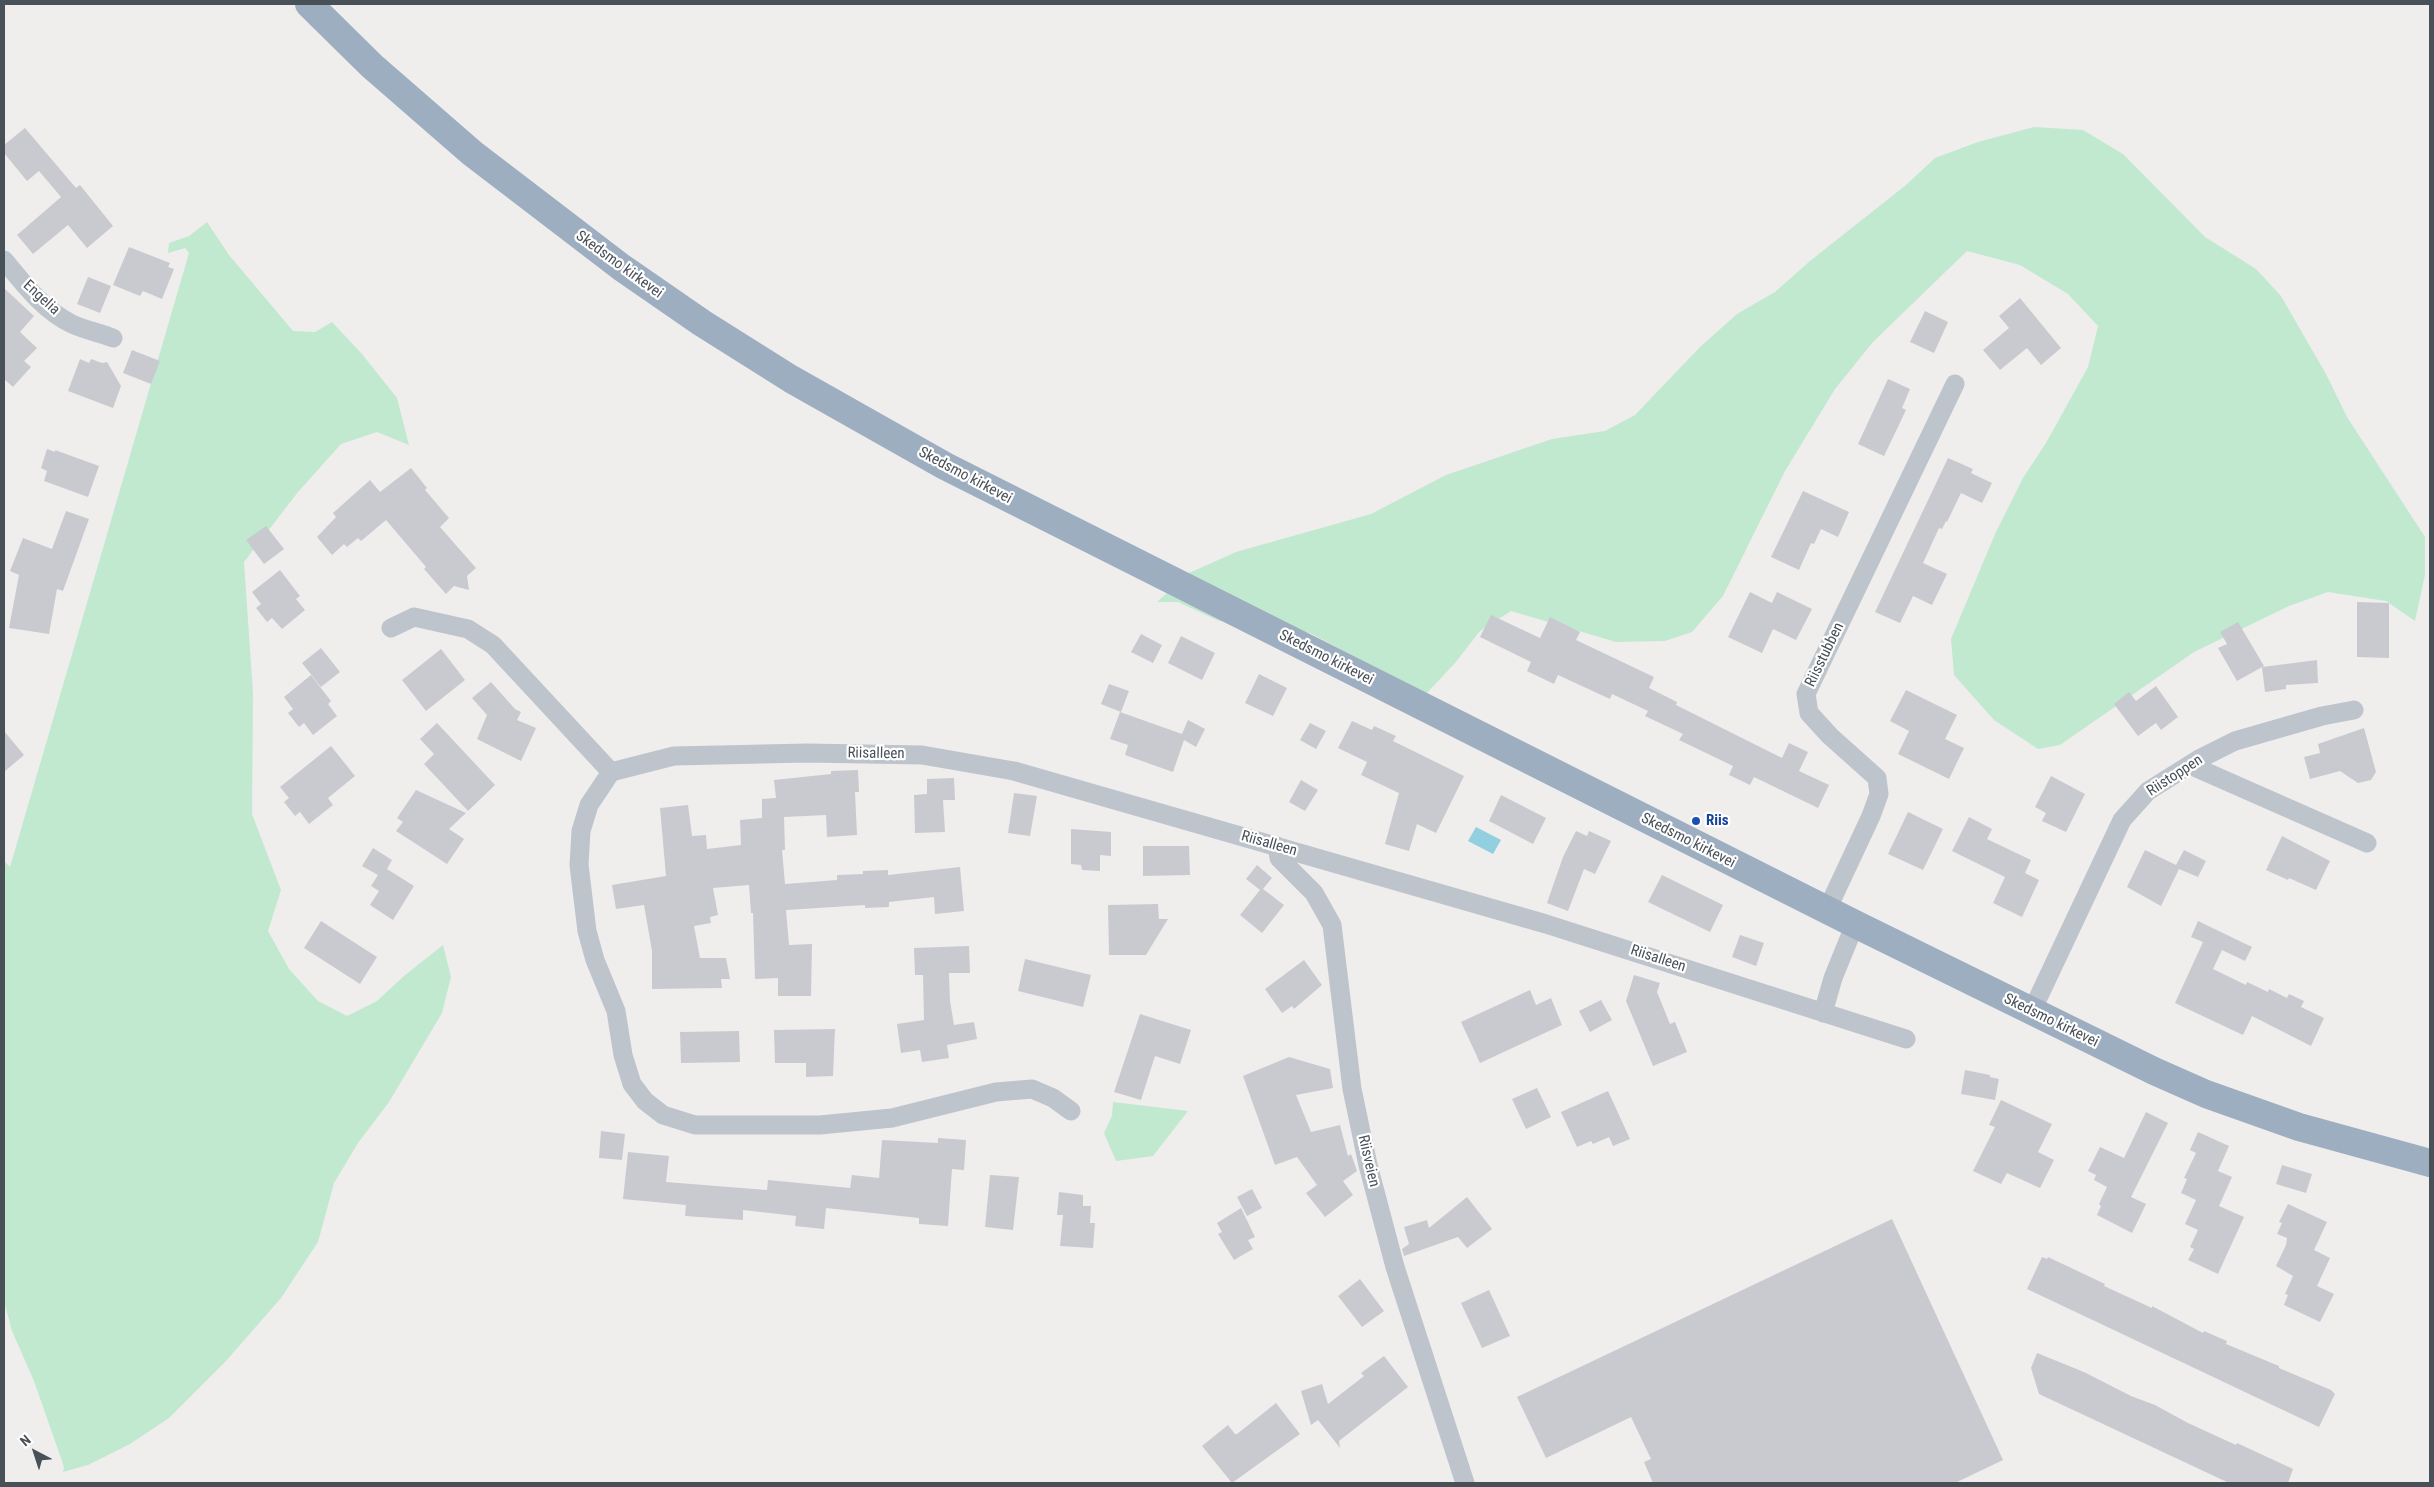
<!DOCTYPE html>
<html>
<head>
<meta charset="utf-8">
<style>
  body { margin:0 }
  #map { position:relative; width:2434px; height:1487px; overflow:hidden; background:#f0eded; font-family:"Roboto Condensed",sans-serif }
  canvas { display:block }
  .frame { position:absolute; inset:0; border:5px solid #485058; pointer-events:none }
  .north { position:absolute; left:10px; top:1427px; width:50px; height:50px; -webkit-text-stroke:4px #fff; paint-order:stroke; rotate:320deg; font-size:14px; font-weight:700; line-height:20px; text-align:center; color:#485058 }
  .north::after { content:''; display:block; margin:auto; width:18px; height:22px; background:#485058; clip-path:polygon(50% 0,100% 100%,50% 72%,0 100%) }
</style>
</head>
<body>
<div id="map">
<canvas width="2434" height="1487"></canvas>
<div class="frame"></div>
<div class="north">N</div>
</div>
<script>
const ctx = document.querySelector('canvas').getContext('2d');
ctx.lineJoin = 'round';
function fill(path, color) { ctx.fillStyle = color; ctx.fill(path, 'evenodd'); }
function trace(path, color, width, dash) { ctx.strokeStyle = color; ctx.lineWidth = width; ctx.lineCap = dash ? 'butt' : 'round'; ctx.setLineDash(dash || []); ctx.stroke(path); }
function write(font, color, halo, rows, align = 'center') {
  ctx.font = font + ' "Roboto Condensed",sans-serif'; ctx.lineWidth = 4.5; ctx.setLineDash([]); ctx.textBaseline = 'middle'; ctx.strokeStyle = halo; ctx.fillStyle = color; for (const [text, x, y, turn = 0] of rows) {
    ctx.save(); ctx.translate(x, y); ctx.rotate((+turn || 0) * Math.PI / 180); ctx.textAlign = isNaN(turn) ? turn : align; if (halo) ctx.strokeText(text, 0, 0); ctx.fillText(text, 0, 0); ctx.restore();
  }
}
fill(new Path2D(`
  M 2034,127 L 2083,130 L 2123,154 L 2205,237 L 2256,269 L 2281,296 L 2326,374 L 2347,417 L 2425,537 L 2425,575 L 2415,621 L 2386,601 L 2328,592 L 2289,606 L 2194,652 L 2060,745 L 2038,749 L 1994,720 L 1954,675 L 1951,639 L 1995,534 L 2023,478 L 2046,443 L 2088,367 L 2098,326 L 2068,294 L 2020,265 L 1967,251 L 1873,342 L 1835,389 L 1785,471 L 1723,596 L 1692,632 L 1665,641 L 1616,642 L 1511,611 L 1480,631 L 1455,663 L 1425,695 L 1310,633 L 1219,621 L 1178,602 L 1157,602 L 1189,573 L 1236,552 L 1371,514 L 1446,475 L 1552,439 L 1605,431 L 1635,415 L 1700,347 L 1737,314 L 1775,292 L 1810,261 L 1906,185 L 1935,158 L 1978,142 Z
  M 207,222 L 229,255 L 293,331 L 315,332 L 332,322 L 362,354 L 397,398 L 409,445 L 377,432 L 341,444 L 298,492 L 244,562 L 253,693 L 252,814 L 281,890 L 268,931 L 289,969 L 318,1001 L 347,1016 L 377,1001 L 404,976 L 443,945 L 451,977 L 442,1013 L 389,1102 L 358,1143 L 334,1183 L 318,1242 L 281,1298 L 226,1361 L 169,1418 L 130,1444 L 88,1465 L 63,1472 L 64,1467 L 34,1381 L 12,1331 L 4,1301 L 4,861 L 10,867 L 189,253 L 185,248 L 168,253 L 169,243 L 189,236 Z
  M 1113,1102 L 1188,1111 L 1153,1156 L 1116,1161 L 1104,1133 L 1112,1116 Z`), '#c0e9d0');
fill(new Path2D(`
  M 1476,827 L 1501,840 L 1493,854 L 1468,841 Z`), '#92d0e1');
fill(new Path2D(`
  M 25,128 L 76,188 L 80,185 L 113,226 L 87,248 L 68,225 L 33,254 L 17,235 L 61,197 L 39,171 L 27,181 L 4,153 L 4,145 Z
  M 129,247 L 170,263 L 168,267 L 174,269 L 162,299 L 143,291 L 140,296 L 113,285 Z
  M 88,277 L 111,286 L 100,313 L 77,304 Z
  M 4,288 L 34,316 L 20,332 L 37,348 L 24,361 L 31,367 L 13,387 L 4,379 Z
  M 2020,298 L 2061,348 L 2041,365 L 2027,348 L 2000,370 L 1983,350 L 2009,328 L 1999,316 Z
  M 1925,311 L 1948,322 L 1934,353 L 1910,342 Z
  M 132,350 L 160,361 L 151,384 L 123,373 Z
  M 80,359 L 89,363 L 91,359 L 102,363 L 107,362 L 121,386 L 113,408 L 68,391 Z
  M 1888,379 L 1910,389 L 1902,408 L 1906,410 L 1884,456 L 1858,444 Z
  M 47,449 L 55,452 L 55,450 L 99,466 L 88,497 L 44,481 L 47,471 L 41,468 Z
  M 1948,458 L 1973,469 L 1971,473 L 1992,483 L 1982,503 L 1961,493 L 1947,522 L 1946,521 L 1942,529 L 1939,528 L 1923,563 L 1947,574 L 1932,605 L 1913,596 L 1900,623 L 1875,612 Z
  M 411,468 L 427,488 L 425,490 L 449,518 L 440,527 L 476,568 L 467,576 L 469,590 L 454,586 L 446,594 L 424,569 L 426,567 L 386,520 L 361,541 L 358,538 L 347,547 L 344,544 L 332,555 L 317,537 L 336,517 L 333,513 L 370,480 L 380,492 Z
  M 1803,491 L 1849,512 L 1838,537 L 1821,529 L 1814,544 L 1811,543 L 1799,570 L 1771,557 Z
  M 66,511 L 89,519 L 63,591 L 57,589 L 49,634 L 9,628 L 19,575 L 10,571 L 23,538 L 52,549 Z
  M 266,526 L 284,549 L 264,564 L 246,540 Z
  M 280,570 L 300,596 L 296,599 L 305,610 L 282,629 L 272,618 L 267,622 L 256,608 L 261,604 L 252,592 Z
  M 1750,592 L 1772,603 L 1777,592 L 1812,609 L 1796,640 L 1773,629 L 1762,653 L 1728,637 Z
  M 2357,602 L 2389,603 L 2389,658 L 2357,657 Z
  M 1491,615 L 1540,638 L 1550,617 L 1580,632 L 1576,640 L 1654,677 L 1649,688 L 1677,702 L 1676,705 L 1782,758 L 1789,743 L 1808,752 L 1799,771 L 1829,785 L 1818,808 L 1754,777 L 1750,785 L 1729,775 L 1733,766 L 1679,740 L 1683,734 L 1645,716 L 1648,711 L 1612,694 L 1610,699 L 1558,675 L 1554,684 L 1527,671 L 1531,662 L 1480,637 Z
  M 2238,622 L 2264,666 L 2237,681 L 2218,648 L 2227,644 L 2220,632 Z
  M 1141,634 L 1162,645 L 1153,663 L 1131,652 Z
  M 1181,636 L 1215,653 L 1202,680 L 1168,663 Z
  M 321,648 L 340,672 L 321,687 L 302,663 Z
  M 441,649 L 465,680 L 426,711 L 402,680 Z
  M 2317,660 L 2318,683 L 2286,685 L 2286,689 L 2265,692 L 2262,667 Z
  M 1259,674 L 1287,688 L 1273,716 L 1245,703 Z
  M 311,675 L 331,701 L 328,704 L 337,716 L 313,735 L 304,723 L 299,727 L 288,713 L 293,709 L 284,697 Z
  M 491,682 L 515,709 L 521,712 L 517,720 L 536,728 L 521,761 L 477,739 L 487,715 L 472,698 Z
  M 1109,684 L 1129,691 L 1121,712 L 1101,704 Z
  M 2156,686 L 2178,717 L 2161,730 L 2156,723 L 2138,736 L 2114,704 L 2129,692 L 2136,701 Z
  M 1906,690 L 1957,715 L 1945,739 L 1964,748 L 1949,779 L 1898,754 L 1909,731 L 1890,721 Z
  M 1120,712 L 1182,734 L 1188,720 L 1205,729 L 1196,747 L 1184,740 L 1173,772 L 1125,755 L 1128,745 L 1110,739 Z
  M 1352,721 L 1372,730 L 1374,726 L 1396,736 L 1393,741 L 1464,776 L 1436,833 L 1417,824 L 1409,851 L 1385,844 L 1399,793 L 1361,775 L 1367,762 L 1338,748 Z
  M 437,723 L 495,785 L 468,811 L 424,764 L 434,754 L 420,739 Z
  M 1310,723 L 1326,731 L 1316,749 L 1300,740 Z
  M 2364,728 L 2376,772 L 2371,780 L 2358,783 L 2340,771 L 2310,779 L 2304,757 L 2320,753 L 2318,744 Z
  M 4,731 L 24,755 L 4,772 Z
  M 331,746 L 355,776 L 328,798 L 333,805 L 309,824 L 300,812 L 295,816 L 284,802 L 289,798 L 280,787 Z
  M 858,770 L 859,792 L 855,792 L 857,835 L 827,837 L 826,815 L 784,817 L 785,850 L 782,850 L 785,884 L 837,880 L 837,875 L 863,874 L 863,871 L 888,870 L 888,875 L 960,867 L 964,911 L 935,914 L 934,897 L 889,902 L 889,907 L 865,908 L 865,905 L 786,910 L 789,945 L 812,944 L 811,996 L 778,996 L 778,978 L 755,979 L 753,913 L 751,913 L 749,885 L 713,888 L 718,915 L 710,917 L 711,923 L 694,926 L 700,958 L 726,958 L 730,979 L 721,979 L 722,988 L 652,989 L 652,951 L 644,905 L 616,909 L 612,885 L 666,876 L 660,808 L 688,805 L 692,836 L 706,835 L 707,849 L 741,845 L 740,820 L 762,818 L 762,799 L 776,798 L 774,780 L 831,774 L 831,771 Z
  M 2051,776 L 2085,794 L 2066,832 L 2042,821 L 2046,813 L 2035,807 Z
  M 954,778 L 955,800 L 943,800 L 945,832 L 915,833 L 914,795 L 927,794 L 927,779 Z
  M 1301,780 L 1318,790 L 1305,811 L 1289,802 Z
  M 416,790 L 466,813 L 449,829 L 464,839 L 447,864 L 396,831 L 403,822 L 397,818 Z
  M 1014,793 L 1037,796 L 1030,836 L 1008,833 Z
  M 1501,795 L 1546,818 L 1533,844 L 1489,821 Z
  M 1908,812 L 1943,829 L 1923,870 L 1888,854 Z
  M 1969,817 L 1992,829 L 1987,839 L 2031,860 L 2025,873 L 2039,880 L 2022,917 L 1993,903 L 2005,877 L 1952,851 Z
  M 1071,829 L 1111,832 L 1111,856 L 1100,855 L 1100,871 L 1082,870 L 1081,865 L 1071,864 Z
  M 1576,831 L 1587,836 L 1589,831 L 1611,841 L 1595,874 L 1584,869 L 1568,911 L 1547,903 L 1563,857 Z
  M 2282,836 L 2330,861 L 2316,890 L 2289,878 L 2288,880 L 2266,870 Z
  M 1143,846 L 1189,846 L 1190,875 L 1143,876 Z
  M 373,848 L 392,860 L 387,869 L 414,886 L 393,920 L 370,905 L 379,891 L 371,886 L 378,875 L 362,866 Z
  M 2145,850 L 2176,865 L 2184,850 L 2206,861 L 2198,877 L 2179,869 L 2161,906 L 2127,887 Z
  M 1257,865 L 1272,878 L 1263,889 L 1284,905 L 1262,933 L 1240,915 L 1260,890 L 1246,879 Z
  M 1662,875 L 1723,905 L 1710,932 L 1648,902 Z
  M 1158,904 L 1159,919 L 1168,919 L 1146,955 L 1109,955 L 1108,905 Z
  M 321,921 L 377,957 L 360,984 L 304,948 Z
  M 2198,921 L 2252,947 L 2245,961 L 2222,950 L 2213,969 L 2246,985 L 2247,982 L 2268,992 L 2269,989 L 2287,998 L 2289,994 L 2304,1001 L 2301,1007 L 2324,1018 L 2311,1046 L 2252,1016 L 2243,1035 L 2175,1003 L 2203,942 L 2191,937 Z
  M 1740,935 L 1764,943 L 1756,966 L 1732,957 Z
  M 969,946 L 970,973 L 949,973 L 950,1001 L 954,1025 L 974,1022 L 977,1039 L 947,1045 L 949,1058 L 922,1062 L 920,1050 L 901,1053 L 897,1024 L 924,1020 L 923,975 L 915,975 L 914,948 Z
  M 1025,959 L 1091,975 L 1083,1007 L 1018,991 Z
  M 1304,960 L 1322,985 L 1294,1009 L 1292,1006 L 1282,1013 L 1265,989 Z
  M 1634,975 L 1660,983 L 1657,992 L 1670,1024 L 1675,1022 L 1687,1052 L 1653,1066 L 1626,1001 Z
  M 1530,990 L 1536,1005 L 1551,998 L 1562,1025 L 1480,1063 L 1461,1022 Z
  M 1601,1000 L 1612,1020 L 1590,1032 L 1579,1011 Z
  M 1140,1014 L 1191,1030 L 1180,1064 L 1155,1056 L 1141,1100 L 1114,1092 Z
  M 835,1029 L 833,1076 L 806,1077 L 806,1063 L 775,1063 L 774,1030 Z
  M 739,1031 L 740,1062 L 681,1063 L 680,1032 Z
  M 1289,1057 L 1330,1069 L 1333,1088 L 1296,1095 L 1311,1132 L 1340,1125 L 1348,1156 L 1351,1154 L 1357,1171 L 1343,1181 L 1353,1195 L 1325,1217 L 1306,1193 L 1317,1185 L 1297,1157 L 1275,1165 L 1243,1076 Z
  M 1965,1070 L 1990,1075 L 1990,1077 L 1999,1079 L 1995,1100 L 1961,1094 Z
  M 1537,1088 L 1551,1117 L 1526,1129 L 1512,1099 Z
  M 1608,1091 L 1630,1139 L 1613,1146 L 1609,1137 L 1593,1144 L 1591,1141 L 1577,1147 L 1561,1112 Z
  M 2001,1100 L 2052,1124 L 2038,1152 L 2054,1160 L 2040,1188 L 2007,1173 L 2001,1184 L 1973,1171 L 1995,1127 L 1989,1125 Z
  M 2146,1112 L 2168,1123 L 2131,1197 L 2146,1204 L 2132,1233 L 2097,1215 L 2101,1206 L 2099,1204 L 2107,1187 L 2094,1180 L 2096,1175 L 2088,1171 L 2100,1147 L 2124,1158 Z
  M 601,1131 L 625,1134 L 622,1160 L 599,1158 Z
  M 2198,1132 L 2229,1146 L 2218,1171 L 2232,1177 L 2219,1206 L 2244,1217 L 2218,1274 L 2188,1260 L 2194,1249 L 2190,1247 L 2198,1230 L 2185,1224 L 2196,1200 L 2181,1193 L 2187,1179 L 2184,1178 L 2196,1153 L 2190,1150 Z
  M 938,1138 L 966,1140 L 964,1170 L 952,1169 L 948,1226 L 919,1224 L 919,1218 L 826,1208 L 824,1229 L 795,1226 L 796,1216 L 743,1210 L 743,1220 L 685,1216 L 686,1205 L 623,1199 L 628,1152 L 669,1156 L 666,1182 L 767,1190 L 768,1180 L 850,1188 L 852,1175 L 879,1178 L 882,1140 L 938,1143 Z
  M 2282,1165 L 2312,1174 L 2306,1193 L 2276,1184 Z
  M 990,1175 L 1019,1177 L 1013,1230 L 985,1227 Z
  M 1252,1189 L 1262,1208 L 1247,1216 L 1237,1197 Z
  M 1059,1192 L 1083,1195 L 1083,1206 L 1091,1206 L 1090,1223 L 1095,1223 L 1093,1248 L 1060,1246 L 1063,1215 L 1057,1215 Z
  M 1467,1197 L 1492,1229 L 1467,1248 L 1458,1237 L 1404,1256 L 1402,1249 L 1409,1244 L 1404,1227 L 1427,1220 L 1429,1228 Z
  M 2288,1204 L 2327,1222 L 2314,1250 L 2330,1258 L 2317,1286 L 2334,1294 L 2320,1322 L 2284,1305 L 2288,1295 L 2285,1294 L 2293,1276 L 2276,1266 L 2286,1245 L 2287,1238 L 2277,1234 L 2282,1223 L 2279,1222 Z
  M 1241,1208 L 1255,1237 L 1248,1240 L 1253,1249 L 1234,1260 L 1218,1234 L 1222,1232 L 1217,1223 Z
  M 1892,1219 L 2003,1460 L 1955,1483 L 1653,1483 L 1644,1462 L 1651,1459 L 1631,1417 L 1546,1458 L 1517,1397 Z
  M 2042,1257 L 2047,1259 L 2048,1257 L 2105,1284 L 2104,1286 L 2152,1308 L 2152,1306 L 2203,1333 L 2204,1331 L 2227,1341 L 2226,1344 L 2279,1366 L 2279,1368 L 2331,1390 L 2335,1394 L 2319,1427 L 2027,1289 Z
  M 1360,1279 L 1384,1311 L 1362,1327 L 1338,1296 Z
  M 1489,1290 L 1510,1336 L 1482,1348 L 1461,1303 Z
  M 2037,1353 L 2084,1372 L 2131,1396 L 2155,1405 L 2188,1423 L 2236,1445 L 2237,1443 L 2293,1469 L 2288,1483 L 2229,1483 L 2039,1394 L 2031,1368 Z
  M 1384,1356 L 1408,1387 L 1339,1441 L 1340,1448 L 1318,1420 L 1311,1425 L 1301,1391 L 1322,1384 L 1328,1404 L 1364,1376 L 1361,1373 Z
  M 1276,1403 L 1300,1434 L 1232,1483 L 1202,1446 L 1228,1425 L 1235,1434 L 1237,1434 Z`), '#c9cad0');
trace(new Path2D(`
  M 4,260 C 24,284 43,310 72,324 C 85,330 100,333 113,338
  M 391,628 L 414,617 L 468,629 L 493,645 L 611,772
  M 2190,765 L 2367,843
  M 1277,846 L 1279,858 L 1314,893 L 1332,925 L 1352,1089 L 1368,1165 L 1395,1267 L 1465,1483
  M 1827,910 L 1871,816 L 1879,794 L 1877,778 L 1830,736 L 1809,713 L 1806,694 L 1955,384
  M 1823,1013 L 1833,978 L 1855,924
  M 2033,1013 L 2038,998 L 2122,820 L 2148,791 L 2199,759 L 2235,741 L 2322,716 L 2354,710
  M 1071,1111 L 1053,1098 L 1032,1089 L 996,1092 L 892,1118 L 820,1125 L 695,1125 L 663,1115 L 645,1101 L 632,1084 L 623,1055 L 616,1011 L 595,960 L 587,931 L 579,865 L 581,831 L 589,805 L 611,772 L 674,756 L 807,753 L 922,755 L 1014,771 L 1546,924 L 1906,1039`), '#bdc4cb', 19);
trace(new Path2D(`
  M 309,4 L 372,66 L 472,153 L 621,267 L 702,323 L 791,379 L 945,466 L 1855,924 L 2154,1071 L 2206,1094 L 2299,1127 L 2430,1163`), '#9daec0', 28);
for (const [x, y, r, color] of [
  [1696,821,5,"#1a4fb4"]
]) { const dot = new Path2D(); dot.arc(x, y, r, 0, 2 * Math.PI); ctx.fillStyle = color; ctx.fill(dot); trace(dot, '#fff', 2); }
write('15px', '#485058', '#fff', [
  ["Skedsmo kirkevei",619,265,36],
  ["Engelia",41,298,42],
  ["Skedsmo kirkevei",965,476,28],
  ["Riisstubben",1825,655,-64],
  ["Skedsmo kirkevei",1326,658,27],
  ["Riisalleen",876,754,1],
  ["Riistoppen",2175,776,-33],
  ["Skedsmo kirkevei",1688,841,27],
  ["Riisalleen",1269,844,16],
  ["Riisalleen",1658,959,18],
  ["Skedsmo kirkevei",2051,1021,26],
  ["Riisveien",1368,1161,77]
]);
write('bold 15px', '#164399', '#fff', [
  ["Riis",1706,821]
], 'left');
</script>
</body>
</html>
